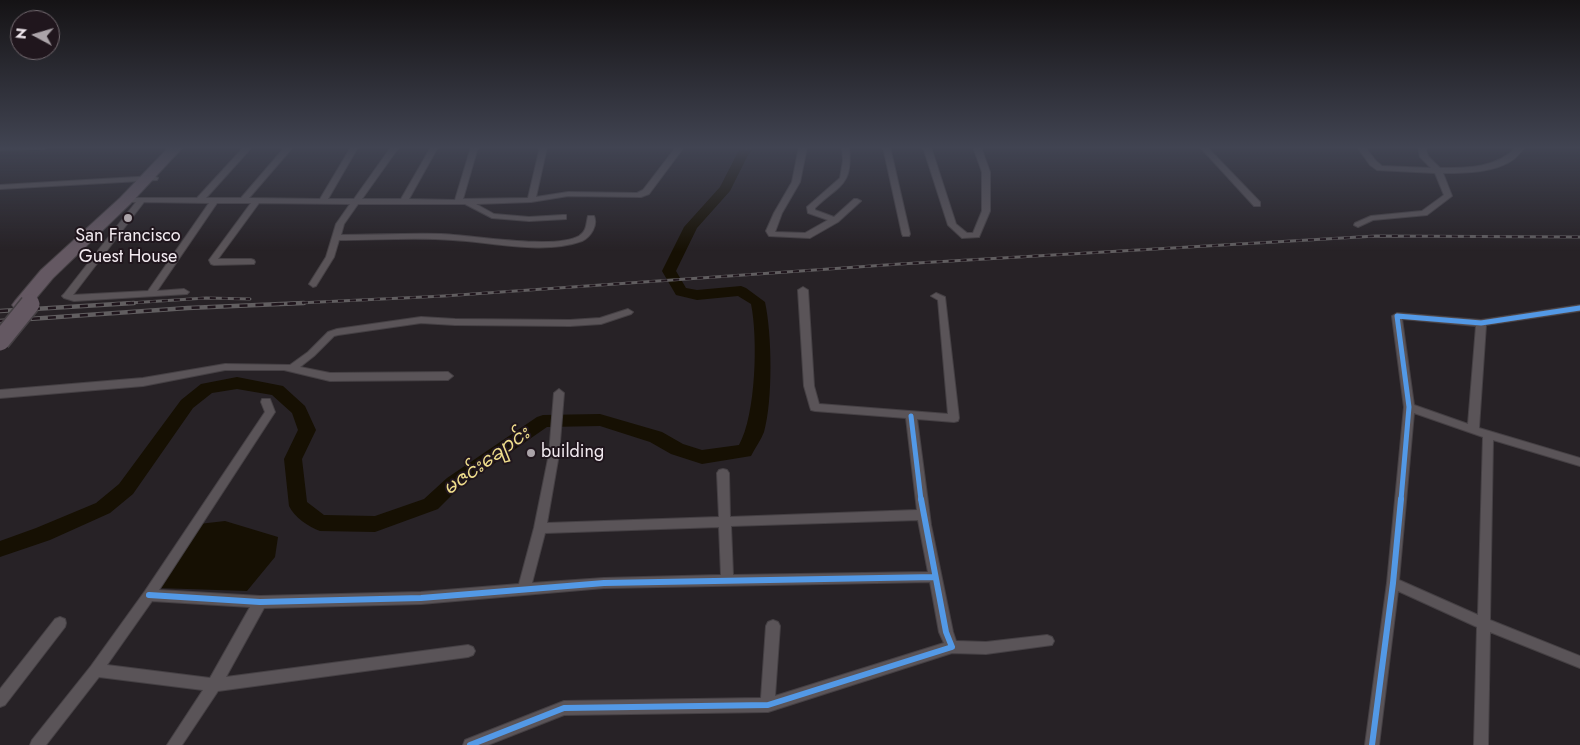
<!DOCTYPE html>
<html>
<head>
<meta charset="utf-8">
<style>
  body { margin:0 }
  #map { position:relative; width:1580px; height:745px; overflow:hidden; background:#272226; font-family:Jost,sans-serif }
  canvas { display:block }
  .north { position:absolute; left:10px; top:10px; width:50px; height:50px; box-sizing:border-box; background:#20161d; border:1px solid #746b71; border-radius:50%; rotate:276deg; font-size:14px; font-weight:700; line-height:20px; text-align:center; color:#f2eaf0 }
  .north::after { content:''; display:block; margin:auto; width:18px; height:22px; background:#aba4a9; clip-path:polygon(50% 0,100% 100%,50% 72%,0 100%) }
</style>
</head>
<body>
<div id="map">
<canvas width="1580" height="745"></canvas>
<div class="north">N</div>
</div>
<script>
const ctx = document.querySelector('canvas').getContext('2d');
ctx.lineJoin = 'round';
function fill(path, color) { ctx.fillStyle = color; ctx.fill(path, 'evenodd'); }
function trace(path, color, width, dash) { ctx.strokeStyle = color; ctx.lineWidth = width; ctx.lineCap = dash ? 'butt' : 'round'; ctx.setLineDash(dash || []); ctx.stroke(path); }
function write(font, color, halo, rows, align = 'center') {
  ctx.font = font + ' Jost,"Noto Sans Myanmar",sans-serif'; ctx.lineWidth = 4; ctx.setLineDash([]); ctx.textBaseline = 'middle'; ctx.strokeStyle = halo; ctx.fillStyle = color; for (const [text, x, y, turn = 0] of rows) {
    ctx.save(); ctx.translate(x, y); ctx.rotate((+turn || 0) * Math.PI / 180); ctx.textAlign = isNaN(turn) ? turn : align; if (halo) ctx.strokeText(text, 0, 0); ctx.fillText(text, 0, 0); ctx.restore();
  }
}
fill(new Path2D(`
  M 225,521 L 278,537 L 275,557 L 247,591 L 158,588 L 199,524 Z`), '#161003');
fill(new Path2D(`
  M 743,147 L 755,147 L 748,155 L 730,191 L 697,228 L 676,271 L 686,288 L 697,290 L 741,286 L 746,288 L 765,302 C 772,334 773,401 764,432 C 761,440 755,448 751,456 L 702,464 L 671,454 L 650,442 L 600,426 L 547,427 L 459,488 L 438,509 L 375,532 L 320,531 C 309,527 294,517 289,506 L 284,459 L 298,430 L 292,413 L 272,395 L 237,389 L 212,393 L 193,408 L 133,494 L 110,513 L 50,540 L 0,557 L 0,541 L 36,528 L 96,503 L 119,484 L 181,400 L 201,384 L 237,377 L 283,386 L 305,406 L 316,430 L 302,459 L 307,502 L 324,515 L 375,516 L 424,499 L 447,478 L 537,417 L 543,415 L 600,414 L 662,432 L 683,444 L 702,450 L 739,445 C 756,415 758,338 751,304 L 738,296 L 697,300 L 676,295 L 662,271 L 684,227 L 720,187 L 737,154 Z`), '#161003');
const street = new Path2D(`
  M 0,147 L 48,147 L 44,149 L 0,150 Z
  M 244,147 L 252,147 L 206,198 L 241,198 L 285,147 L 293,147 L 249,198 L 320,199 L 351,147 L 358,147 L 328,199 L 354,199 L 391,147 L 399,147 L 362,199 L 401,199 L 431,147 L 438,147 L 409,199 L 455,200 L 471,147 L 478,147 L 463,199 L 528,198 L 540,147 L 547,147 L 536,197 L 568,192 L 637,193 L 643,190 L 676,147 L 684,147 L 649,194 L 641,197 L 568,196 L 531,202 L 476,204 L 494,214 L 529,217 L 563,215 L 566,215 L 566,219 L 529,221 L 492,218 L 465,204 L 358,204 L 344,224 L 341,235 C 374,235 408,233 441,234 C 471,235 555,250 579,236 C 587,231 586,224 588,216 L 594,216 C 598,225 591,237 582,241 C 544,255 492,242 453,240 C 415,237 377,240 339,240 L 334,257 L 316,286 L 313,287 L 309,284 L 326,257 L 336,224 L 350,204 L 259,203 L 218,259 L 251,259 L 254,260 L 255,262 L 254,264 L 214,265 L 211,264 L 209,260 L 251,203 L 217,203 L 157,291 L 184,289 L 189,292 L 187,294 L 74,301 L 64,298 L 62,296 L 64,294 L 136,202 L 129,202 L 129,198 L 197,198 ZM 144,202 L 209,203 L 148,291 L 73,295 Z
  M 799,147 L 807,147 L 800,182 L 782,213 L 775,232 L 805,233 L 828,220 L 808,213 L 807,207 L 840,178 L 843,161 L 842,147 L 849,147 C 853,186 840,184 815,208 L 815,210 L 834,217 L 854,199 L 857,199 L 861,201 L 838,222 L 810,238 L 769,236 L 766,231 L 774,213 L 792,182 Z
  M 883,147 L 890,147 L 910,234 L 909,236 L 903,236 L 902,234 Z
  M 923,147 L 931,147 L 956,224 L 967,233 L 973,233 L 982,211 L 982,172 L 973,147 L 981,147 L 990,172 L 990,211 L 979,237 L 962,238 L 948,225 Z
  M 1200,147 L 1207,147 L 1260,202 L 1260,206 L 1254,206 Z
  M 1357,147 L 1365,147 L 1376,161 L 1382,166 L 1431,168 L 1420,157 L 1418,147 L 1425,147 L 1428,156 L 1440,168 C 1469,168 1496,168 1517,147 L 1525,147 C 1521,151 1518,156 1514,159 C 1495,173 1465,173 1443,173 L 1452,196 L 1427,215 L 1373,220 L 1358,227 L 1354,225 L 1355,223 L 1371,216 L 1422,211 L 1444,195 L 1435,173 L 1377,170 L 1370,165 Z
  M 154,176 L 158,178 L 157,180 L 0,189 L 0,185 Z
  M 803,287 L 808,290 L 814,386 L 819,404 L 948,414 L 938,300 L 931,296 L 936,293 L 945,297 L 959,418 L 958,421 L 954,422 L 917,419 L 931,525 L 953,632 L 956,641 L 986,642 L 1047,635 L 1052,637 L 1054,641 L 1052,645 L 986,654 L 952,653 L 768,712 L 564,715 L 488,745 L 463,745 L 465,740 L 564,701 L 761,698 L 766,626 L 768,622 L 773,620 L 778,622 L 780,626 L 775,696 L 944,643 L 939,632 L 930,582 L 604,588 L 421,604 L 264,608 L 226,677 L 468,645 L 473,647 L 475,651 L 473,655 L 468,657 L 218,691 L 182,745 L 167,745 L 203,690 L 99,677 L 46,745 L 30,745 L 32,740 L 91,666 L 145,591 L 265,412 L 261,402 L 262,399 L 270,399 L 275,412 L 159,590 L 260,596 L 421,592 L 519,584 L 534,528 L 549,454 L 554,393 L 559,389 L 564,393 L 559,454 L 547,523 L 719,517 L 717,473 L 719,470 L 723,469 L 727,470 L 729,473 L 730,517 L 917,510 L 906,418 L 815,411 L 811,410 L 810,407 L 804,386 L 798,290 ZM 918,520 L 928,572 L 733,575 L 731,526 ZM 719,527 L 721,575 L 604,578 L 532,583 L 545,533 ZM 152,601 L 250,607 L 210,678 L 107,665 Z
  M 1580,305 L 1580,311 L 1486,325 L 1479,428 L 1580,458 L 1580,466 L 1493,440 L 1490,620 L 1580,656 L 1580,668 L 1490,632 L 1488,745 L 1474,745 L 1477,627 L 1398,591 L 1379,745 L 1365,745 L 1387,583 L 1404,407 L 1392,316 L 1397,313 L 1481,320 ZM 1402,319 L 1476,326 L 1468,424 L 1414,405 ZM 1414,413 L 1483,437 L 1478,615 L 1399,580 Z
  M 628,309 L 633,312 L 631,314 L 601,324 L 570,326 L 455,325 L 421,323 L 338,335 L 334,336 L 314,356 L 300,367 L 330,373 L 448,372 L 453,376 L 448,380 L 330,381 L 284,370 L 225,370 L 143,386 L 0,398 L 0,390 L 143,378 L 225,364 L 290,365 L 308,352 L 328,332 L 337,329 L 421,317 L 455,319 L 570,320 L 600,318 Z
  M 60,617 L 65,619 L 66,623 L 65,627 L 5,705 L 0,707 L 0,689 L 55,619 Z`);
const highway = new Path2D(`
  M 169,147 L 183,147 L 130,204 L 53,278 L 27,309 L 21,311 L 15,309 L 12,305 L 15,301 L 41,270 L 120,198 Z`);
trace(street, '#454044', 2);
trace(highway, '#454044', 2);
fill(street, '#5a5458');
fill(highway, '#645862');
const railFar1 = new Path2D(`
  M 114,304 L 206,298 L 250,299
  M 278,304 L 444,296 L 900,264 L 1376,236 L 1580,237`);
const rail = new Path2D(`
  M 0,311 L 134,303
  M 0,321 L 188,308 L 304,303`);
trace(railFar1, '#615e60', 3);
trace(rail, '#615e60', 4.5);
trace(railFar1, '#20161d', 2, [6]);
trace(rail, '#20161d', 2.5, [8]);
const highwayBridge = new Path2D(`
  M 0,341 L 30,304`);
trace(highwayBridge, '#454044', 22, []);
trace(highwayBridge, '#645862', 19);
trace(new Path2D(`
  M 911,416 L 921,500
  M 1401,500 L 1409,407 L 1397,316 L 1481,323 L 1580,308`), '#5399e6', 5);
trace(new Path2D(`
  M 149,595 L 260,602 L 421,598 L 604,583 L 935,577
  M 470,745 L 564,708 L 768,705 L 952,647 L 946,632 L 921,499
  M 1372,745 L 1393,583 L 1401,499`), '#5399e6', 6);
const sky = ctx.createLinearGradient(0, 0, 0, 251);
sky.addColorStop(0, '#151315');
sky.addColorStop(0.59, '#414452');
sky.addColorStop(1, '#41445200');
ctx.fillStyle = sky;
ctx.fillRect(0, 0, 1580, 251);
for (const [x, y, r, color] of [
  [128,218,5,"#aba4a9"],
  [531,453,5,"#aba4a9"]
]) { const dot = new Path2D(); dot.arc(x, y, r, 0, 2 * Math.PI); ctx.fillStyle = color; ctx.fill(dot); trace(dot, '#20161d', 2); }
write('18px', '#f2eaf0', '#20161d', [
  ["San Francisco",128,237],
  ["Guest House",128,258],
  ["building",541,453,"left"]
]);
write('italic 19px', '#efdd8c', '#20161d', [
  ["မဇင်းချောင်း",487,462,-36]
]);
</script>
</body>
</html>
